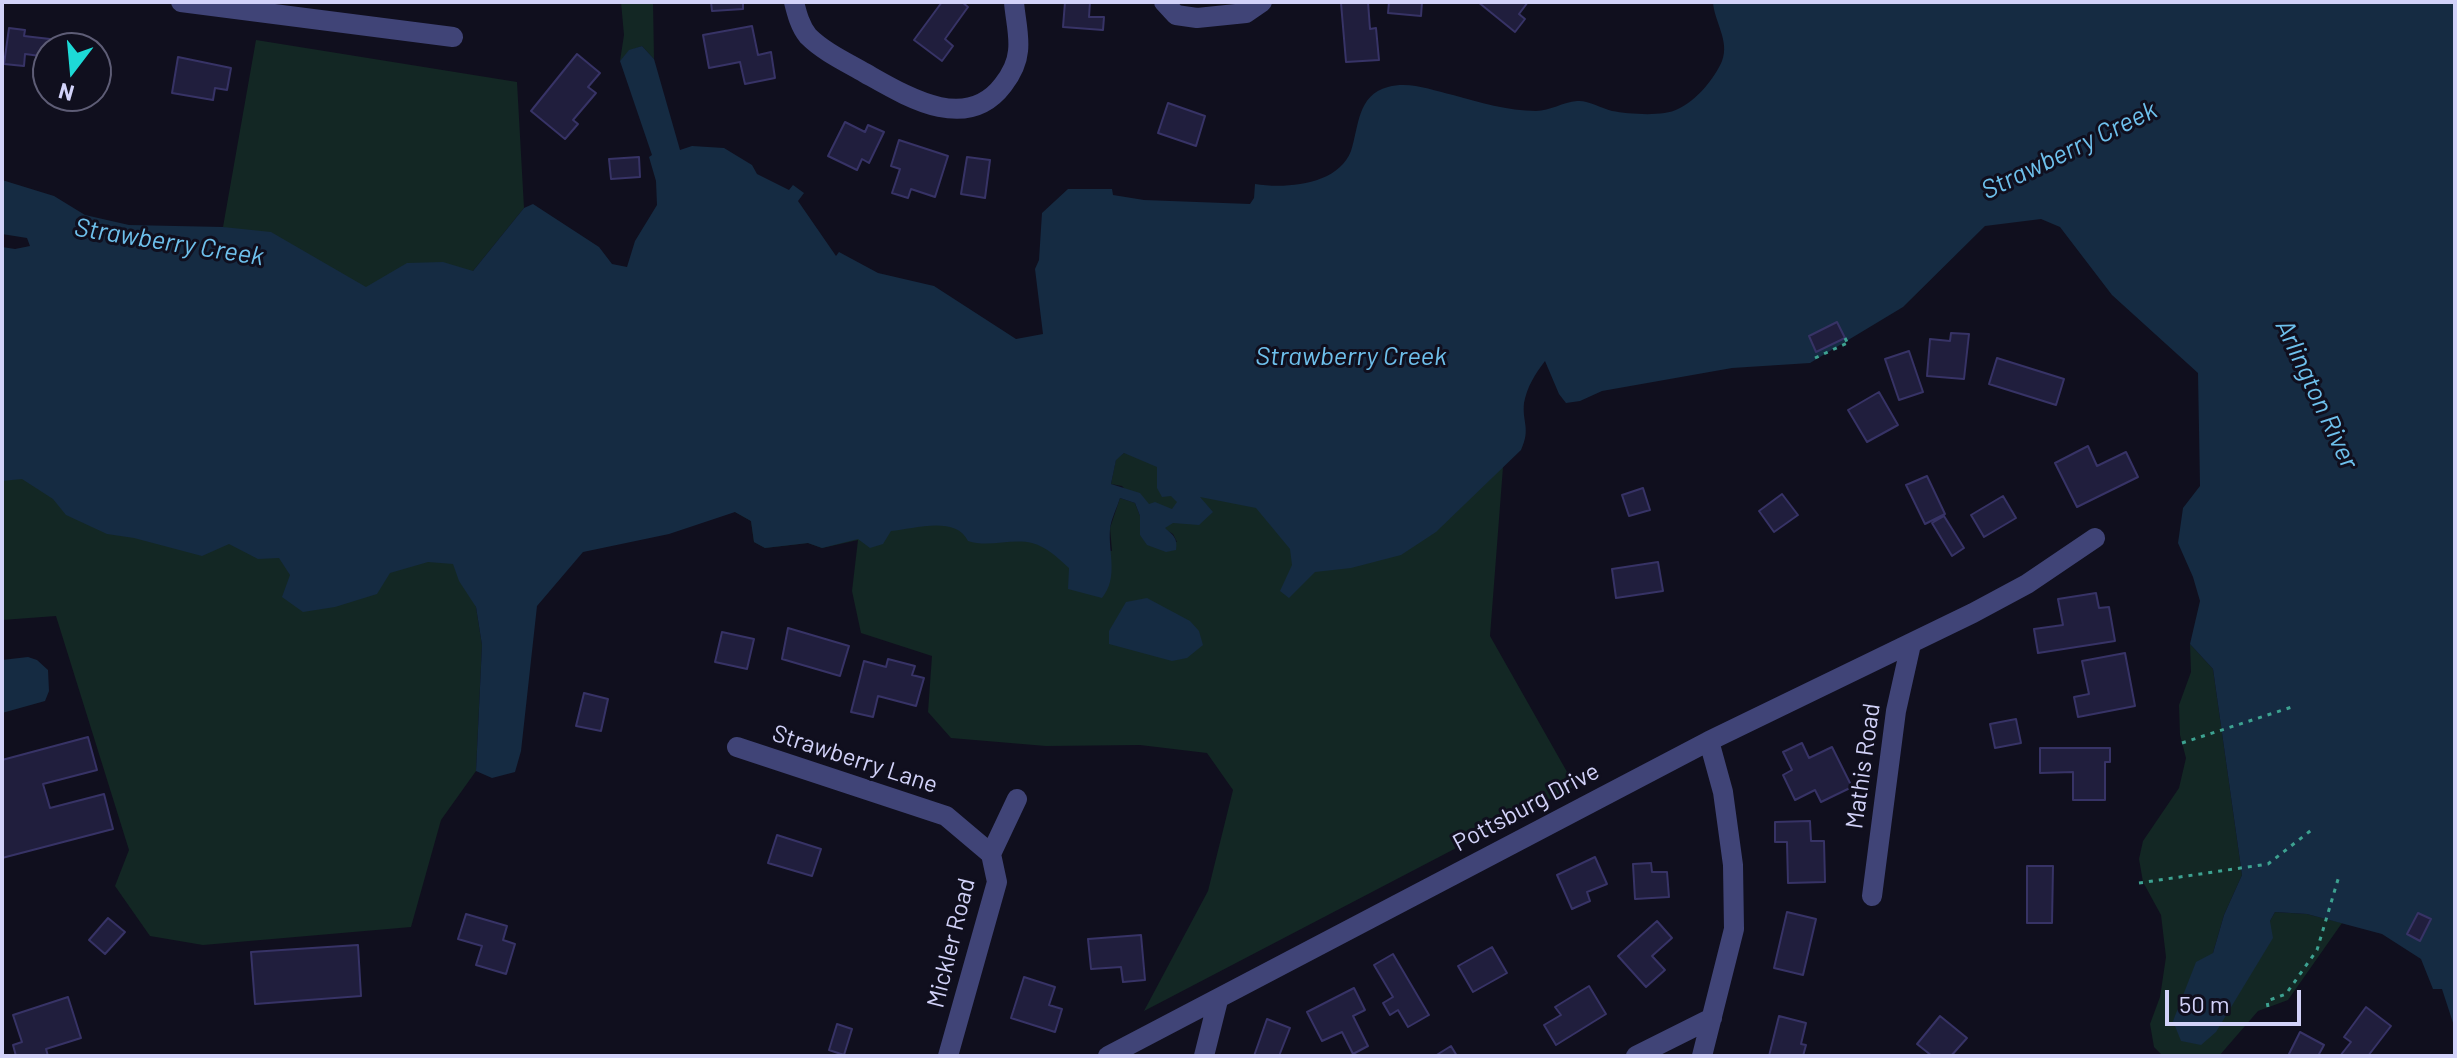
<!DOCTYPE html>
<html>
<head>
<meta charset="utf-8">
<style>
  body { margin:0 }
  #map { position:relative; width:2457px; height:1058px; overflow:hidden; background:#100f1e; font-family:Barlow,sans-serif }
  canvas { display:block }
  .frame { position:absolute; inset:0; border:4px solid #d2d2f9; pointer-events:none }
  .north { position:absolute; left:32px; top:32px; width:80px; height:80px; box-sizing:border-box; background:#100f1e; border:2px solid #5e5d76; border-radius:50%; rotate:196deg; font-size:22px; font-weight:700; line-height:32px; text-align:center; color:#d2d2f9 }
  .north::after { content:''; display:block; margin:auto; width:28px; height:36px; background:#1ddad7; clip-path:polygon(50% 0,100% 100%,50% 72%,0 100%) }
  .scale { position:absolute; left:2165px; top:990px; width:136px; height:36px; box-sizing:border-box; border:4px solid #d2d2f9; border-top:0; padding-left:10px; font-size:24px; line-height:28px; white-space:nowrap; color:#d2d2f9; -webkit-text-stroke:6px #100f1e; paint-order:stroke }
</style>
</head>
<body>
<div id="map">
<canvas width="2457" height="1058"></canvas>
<div class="frame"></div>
<div class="north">N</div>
<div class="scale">50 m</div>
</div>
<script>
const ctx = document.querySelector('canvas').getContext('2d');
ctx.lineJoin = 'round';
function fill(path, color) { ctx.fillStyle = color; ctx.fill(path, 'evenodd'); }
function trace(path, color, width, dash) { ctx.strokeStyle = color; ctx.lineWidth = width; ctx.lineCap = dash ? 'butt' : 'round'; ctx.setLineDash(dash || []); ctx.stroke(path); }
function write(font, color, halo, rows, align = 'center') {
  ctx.font = font + ' Barlow,sans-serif'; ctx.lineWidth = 6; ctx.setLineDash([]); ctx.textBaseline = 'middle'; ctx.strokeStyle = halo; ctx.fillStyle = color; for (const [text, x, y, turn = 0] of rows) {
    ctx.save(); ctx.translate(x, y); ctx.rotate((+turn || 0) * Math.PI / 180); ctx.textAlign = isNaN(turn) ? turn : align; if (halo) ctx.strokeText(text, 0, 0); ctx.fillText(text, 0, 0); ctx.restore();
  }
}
fill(new Path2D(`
  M 621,2 L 653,2 L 654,59 L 642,46 L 629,51 L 620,61 L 624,35 Z
  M 256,40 L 517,82 L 524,208 L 473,271 L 469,336 L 223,227 Z
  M 2,419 L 447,484 L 476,607 L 482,645 L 476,771 L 441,820 L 411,927 L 203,945 L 150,936 L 115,886 L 129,850 L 56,616 L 2,620 Z
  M 1124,453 L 1503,467 L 1490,636 L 1575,786 L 1144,1011 L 1208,891 L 1233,790 L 1207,753 L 1140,745 L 1046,746 L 951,738 L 928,712 L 932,656 L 861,633 L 852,591 L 858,540 L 822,548 L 808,543 L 765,548 L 754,542 L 751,521 L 735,512 L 908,516 L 1112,551 L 1110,528 L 1120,498 L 1135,503 L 1140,516 L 1140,535 L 1177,542 L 1173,534 L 1155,523 L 1122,486 L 1111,484 L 1116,459 Z
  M 2190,644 L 2213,669 L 2242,875 L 2224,915 L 2213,953 L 2173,1021 L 2270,921 L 2275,912 L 2307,914 L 2342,923 L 2288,1000 L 2258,1011 L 2219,1056 L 2163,1056 L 2154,1047 L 2150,1024 L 2160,997 L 2166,957 L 2161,915 L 2143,882 L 2139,859 L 2143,841 L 2179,788 L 2186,758 L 2180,735 L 2179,705 L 2191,672 Z`), '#132724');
fill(new Path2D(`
  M 1713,2 L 2455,2 L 2455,1029 L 2442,989 L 2433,989 L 2421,959 L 2382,934 L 2307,914 L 2275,912 L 2270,921 L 2273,938 L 2216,1032 L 2201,1045 L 2181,1041 L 2173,1021 L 2196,962 L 2213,953 L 2224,915 L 2242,875 L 2213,669 L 2190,644 L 2200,601 L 2193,577 L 2178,543 L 2183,508 L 2200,486 L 2198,373 L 2112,295 L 2060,227 L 2041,219 L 1985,226 L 1903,307 L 1810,363 L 1732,368 L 1602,391 L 1580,401 L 1566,403 L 1559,394 L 1545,361 C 1535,374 1527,387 1524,403 C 1522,423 1531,428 1521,450 L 1436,532 L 1401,555 L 1351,568 L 1315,572 L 1289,598 L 1280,591 L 1292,565 L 1290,549 L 1256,508 L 1200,497 L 1213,512 L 1199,525 L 1173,523 L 1165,528 C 1173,535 1178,538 1176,550 L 1166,552 L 1147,545 L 1140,535 L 1140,516 L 1135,503 L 1120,498 C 1117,508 1111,519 1110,529 C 1108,553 1119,577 1102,598 L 1068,589 L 1069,568 C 1058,558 1047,547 1032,543 C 1011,538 989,548 968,541 C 956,515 913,529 891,531 L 883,544 L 870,548 L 858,539 L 822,548 L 808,543 L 765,548 L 754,542 L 751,521 L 735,512 L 669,534 L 583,552 L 537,606 L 521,751 L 515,772 L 492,778 L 476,771 L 482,645 L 476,607 L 459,581 L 453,564 L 428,562 L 390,573 L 377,594 L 335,607 L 303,612 L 282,597 L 290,575 L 279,558 L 258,559 L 229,544 L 202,556 L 134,538 L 107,534 L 66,515 L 53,499 L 22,479 L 2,481 L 2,247 L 15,249 L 30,246 L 27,238 L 2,234 L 2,180 L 54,196 L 85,215 L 129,225 L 223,227 L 271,232 L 366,287 L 407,263 L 443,262 L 473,271 L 524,208 L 533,204 L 599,247 L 612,264 L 627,267 L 635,241 L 657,205 L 656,181 L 649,157 L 652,155 L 620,61 L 629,50 L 642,46 L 654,59 L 680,150 L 692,146 L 724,148 L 752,165 L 757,174 L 789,190 L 793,185 L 804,193 L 798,201 L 836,256 L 839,252 L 878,273 L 934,286 L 1016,339 L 1043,334 L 1035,269 L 1039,260 L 1042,213 L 1068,189 L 1112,189 L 1113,195 L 1144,200 L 1250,204 L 1254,198 L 1255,184 C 1286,189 1338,185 1351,151 C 1359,127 1357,95 1388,87 C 1410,81 1431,90 1453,95 C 1479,102 1508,111 1536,111 C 1550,111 1563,102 1577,101 C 1588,100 1601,108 1612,111 C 1629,114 1663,117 1678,109 C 1696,101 1715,78 1722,61 C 1730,41 1714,21 1713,2 ZM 1124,453 L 1157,467 L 1157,488 L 1162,497 L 1171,496 L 1177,502 L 1172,509 L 1155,502 L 1149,504 L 1140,493 L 1111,484 L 1116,460 Z
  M 1147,598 L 1190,621 L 1199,631 L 1203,645 L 1187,658 L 1172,661 L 1109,644 L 1109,631 L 1126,602 Z
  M 28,657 L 37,660 L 48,670 L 49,691 L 45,701 L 2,713 L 2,660 Z`), '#152b42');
const building = new Path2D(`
  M 711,2 L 743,2 L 743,9 L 712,11 Z
  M 942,2 L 962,2 L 968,7 L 945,39 L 953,46 L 942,61 L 914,40 Z
  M 1065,2 L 1090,2 L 1089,17 L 1104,17 L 1103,30 L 1063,27 Z
  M 1368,2 L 1370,29 L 1376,28 L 1379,60 L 1346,62 L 1341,3 Z
  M 1389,2 L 1422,2 L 1421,16 L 1388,13 Z
  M 1478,2 L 1528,2 L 1519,14 L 1525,19 L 1515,32 Z
  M 752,26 L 758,55 L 771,52 L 775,78 L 745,84 L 740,62 L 709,68 L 703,35 Z
  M 9,28 L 25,30 L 24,36 L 50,39 L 48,57 L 25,54 L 24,66 L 4,64 Z
  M 577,54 L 600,73 L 588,87 L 596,93 L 573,120 L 578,124 L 565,139 L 531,111 Z
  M 178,57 L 231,68 L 227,90 L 215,88 L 213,100 L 172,93 Z
  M 1168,103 L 1205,116 L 1196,146 L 1158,133 Z
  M 845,122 L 865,132 L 868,125 L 884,132 L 869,163 L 862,159 L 857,170 L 828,156 Z
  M 899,140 L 948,156 L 935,197 L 911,189 L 908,198 L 892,193 L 900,169 L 891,166 Z
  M 639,157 L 640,177 L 611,179 L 609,159 Z
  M 967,157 L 990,160 L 985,198 L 961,194 Z
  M 1837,322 L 1845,338 L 1816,352 L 1809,336 Z
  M 1951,333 L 1969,334 L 1964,379 L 1927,376 L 1930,339 L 1950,341 Z
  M 1909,351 L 1923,392 L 1899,400 L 1885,359 Z
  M 1997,358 L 2064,379 L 2056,405 L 1989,384 Z
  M 1879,392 L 1898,425 L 1867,442 L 1848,410 Z
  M 2088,446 L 2097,466 L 2126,452 L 2138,477 L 2077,507 L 2055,463 Z
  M 1927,476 L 1945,514 L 1925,524 L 1906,485 Z
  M 1643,488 L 1650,510 L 1629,516 L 1622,495 Z
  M 1782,494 L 1798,515 L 1774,532 L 1759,511 Z
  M 2003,496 L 2016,518 L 1984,537 L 1971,515 Z
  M 1944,516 L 1964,548 L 1952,556 L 1932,523 Z
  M 1658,562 L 1663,591 L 1616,598 L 1612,569 Z
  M 2096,593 L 2099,608 L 2109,607 L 2115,641 L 2038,653 L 2034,629 L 2063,625 L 2058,599 Z
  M 788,628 L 849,646 L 840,676 L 782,659 Z
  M 722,632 L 754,639 L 747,669 L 715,662 Z
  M 2125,653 L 2135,706 L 2078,717 L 2074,697 L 2089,694 L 2082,661 Z
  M 888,659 L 915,666 L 912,675 L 924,678 L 916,706 L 878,696 L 873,717 L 851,712 L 864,661 L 886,667 Z
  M 584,693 L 608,699 L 601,731 L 576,726 Z
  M 2016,719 L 2021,743 L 1995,748 L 1990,724 Z
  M 88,737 L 97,770 L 43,784 L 50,808 L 104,794 L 113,829 L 2,858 L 2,760 Z
  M 1802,743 L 1809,758 L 1832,747 L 1852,787 L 1821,802 L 1815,790 L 1795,800 L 1783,775 L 1792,770 L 1783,752 Z
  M 2040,748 L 2110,748 L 2110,762 L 2105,762 L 2105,800 L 2073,800 L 2073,772 L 2040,773 Z
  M 1810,821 L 1811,841 L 1824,841 L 1825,882 L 1788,883 L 1787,842 L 1775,842 L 1775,822 Z
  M 777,835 L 821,849 L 812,876 L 768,863 Z
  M 1595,857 L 1607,884 L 1587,892 L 1590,901 L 1572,909 L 1557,875 Z
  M 1651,863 L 1652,872 L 1667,872 L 1669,897 L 1635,899 L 1633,864 Z
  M 2027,866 L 2053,866 L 2052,923 L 2027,923 Z
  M 1787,912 L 1816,919 L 1803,975 L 1774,968 Z
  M 2418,913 L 2431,919 L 2420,941 L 2407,934 Z
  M 466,914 L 507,926 L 503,940 L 515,944 L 506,974 L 476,965 L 482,946 L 458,939 Z
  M 108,918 L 125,932 L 105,954 L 89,940 Z
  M 1657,921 L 1672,938 L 1652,956 L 1665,970 L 1646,987 L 1618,956 Z
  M 1141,935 L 1145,980 L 1123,982 L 1121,967 L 1091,969 L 1088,939 Z
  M 358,945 L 361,996 L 255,1004 L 251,952 Z
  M 1492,947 L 1507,973 L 1473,992 L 1458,966 Z
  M 1393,954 L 1429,1015 L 1408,1027 L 1398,1010 L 1390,1015 L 1383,1003 L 1393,997 L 1374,965 Z
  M 1024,977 L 1055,987 L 1049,1005 L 1062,1009 L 1055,1032 L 1011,1018 Z
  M 1589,986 L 1606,1014 L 1556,1045 L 1544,1025 L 1561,1015 L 1555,1007 Z
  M 1354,988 L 1365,1010 L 1353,1016 L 1368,1046 L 1353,1054 L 1342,1032 L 1322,1041 L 1307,1012 Z
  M 68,997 L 81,1038 L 46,1049 L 48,1056 L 16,1056 L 13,1045 L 22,1042 L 13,1015 Z
  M 2366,1007 L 2391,1026 L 2368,1056 L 2340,1056 L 2351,1042 L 2344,1037 Z
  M 1779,1016 L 1806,1023 L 1801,1044 L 1806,1045 L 1803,1056 L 1769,1056 Z
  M 1940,1016 L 1967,1038 L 1951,1056 L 1932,1056 L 1917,1044 Z
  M 1267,1019 L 1290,1028 L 1279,1056 L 1254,1056 Z
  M 837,1024 L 852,1029 L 844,1055 L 829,1050 Z
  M 2300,1032 L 2324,1045 L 2318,1056 L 2288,1056 Z
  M 1451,1046 L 1457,1056 L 1435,1056 Z`);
fill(building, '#201e3d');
trace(building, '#373366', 2);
trace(new Path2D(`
  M 1845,338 L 1849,346
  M 1815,358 L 1847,343
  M 2182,743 L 2295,706
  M 2139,883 L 2268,864 L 2314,828
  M 2268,1007 L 2267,1001 L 2286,994 L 2317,950 L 2339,876`), '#3da291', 3, [4, 6]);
trace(new Path2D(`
  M 181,2 L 453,37
  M 794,2 C 797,14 800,26 808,36 C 824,52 846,62 865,73 C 906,96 966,134 1003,85 C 1010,76 1017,63 1018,51 C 1020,36 1015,17 1014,2
  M 1164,2 L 1176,15 L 1197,18 L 1246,13 L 1262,2
  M 737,747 L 946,816 L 991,854
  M 1872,896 L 1896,711 L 1911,644
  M 948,1056 L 997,882 L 991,854 L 1017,799
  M 1108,1056 L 1709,741 L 1973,613 L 2027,584 L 2095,538
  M 1204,1056 L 1218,1000
  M 1636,1056 L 1712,1018
  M 1702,1056 L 1734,929 L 1733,865 L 1723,792 L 1709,741`), '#404477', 20);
write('24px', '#d2d2f9', '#100f1e', [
  ["Strawberry Lane",855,759,18],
  ["Mathis Road",1863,766,-82],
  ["Pottsburg Drive",1526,807,-28],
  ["Mickler Road",951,943,-76]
]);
write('italic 26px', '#6ec0ec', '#100f1e', [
  ["Strawberry Creek",2069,150,-26],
  ["Strawberry Creek",169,242,9],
  ["Strawberry Creek",1351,356],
  ["Arlington River",2317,394,65]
]);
</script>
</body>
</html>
